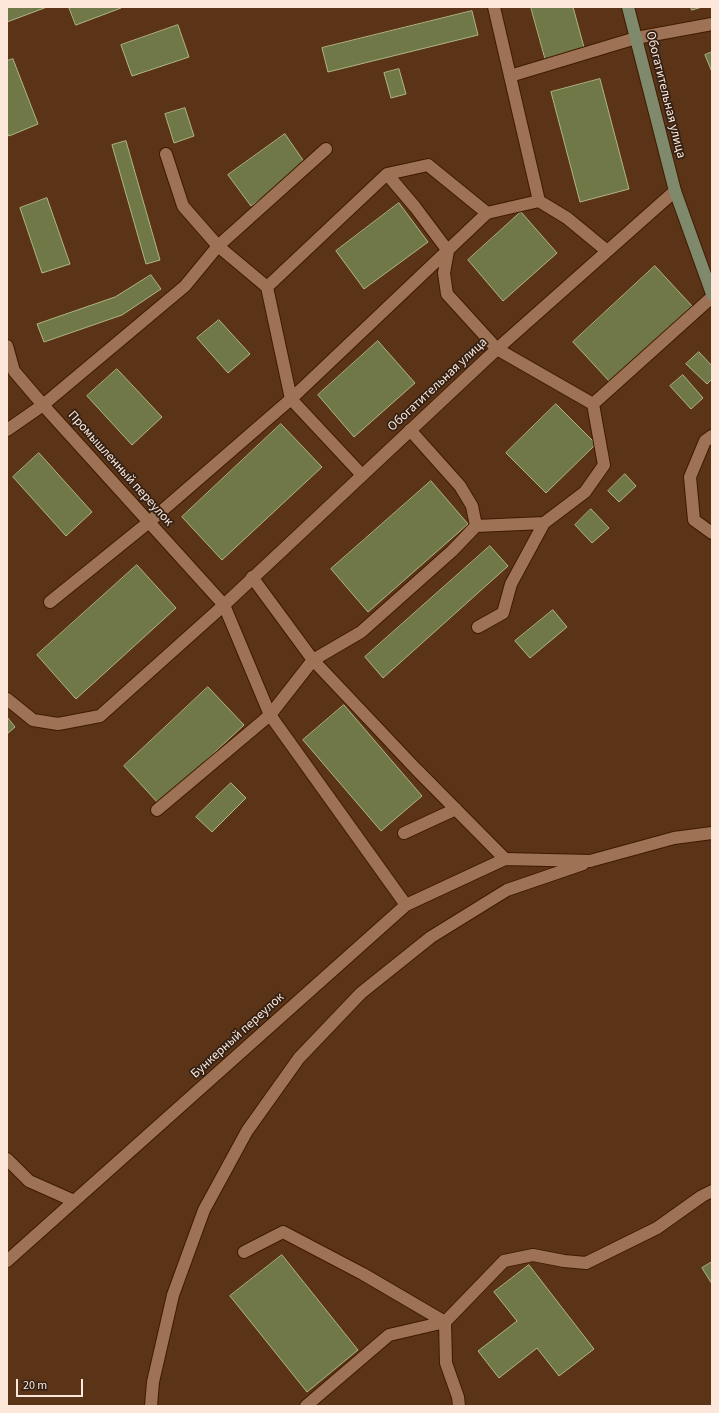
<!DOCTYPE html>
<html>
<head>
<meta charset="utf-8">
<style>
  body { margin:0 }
  #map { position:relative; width:719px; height:1413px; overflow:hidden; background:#5b3417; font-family:"Source Sans 3",sans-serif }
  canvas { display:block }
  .frame { position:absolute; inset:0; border:8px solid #fce7da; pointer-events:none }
  .scale { position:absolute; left:16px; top:1379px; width:67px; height:18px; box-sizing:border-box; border:2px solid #fce7da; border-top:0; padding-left:5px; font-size:12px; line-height:14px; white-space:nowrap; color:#fce7da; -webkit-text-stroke:3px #332115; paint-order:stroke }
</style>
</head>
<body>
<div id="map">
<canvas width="719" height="1413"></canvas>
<div class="frame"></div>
<div class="scale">20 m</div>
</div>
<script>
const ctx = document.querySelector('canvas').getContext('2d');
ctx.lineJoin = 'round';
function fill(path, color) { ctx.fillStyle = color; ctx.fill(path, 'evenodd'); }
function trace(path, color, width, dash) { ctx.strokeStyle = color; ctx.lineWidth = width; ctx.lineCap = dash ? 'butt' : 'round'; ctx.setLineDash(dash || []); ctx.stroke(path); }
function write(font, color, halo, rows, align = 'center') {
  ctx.font = font + ' "Source Sans 3",sans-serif'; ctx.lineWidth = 3.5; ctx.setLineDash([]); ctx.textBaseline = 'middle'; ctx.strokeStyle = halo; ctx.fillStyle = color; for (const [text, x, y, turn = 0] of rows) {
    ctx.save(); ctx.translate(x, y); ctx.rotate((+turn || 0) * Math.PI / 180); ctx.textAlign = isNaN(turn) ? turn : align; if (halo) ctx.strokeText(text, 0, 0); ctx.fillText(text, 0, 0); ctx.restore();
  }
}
const building = new Path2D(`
  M 7,7 L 47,7 L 7,22 Z
  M 69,7 L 121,7 L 121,8 L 76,25 Z
  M 531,7 L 573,7 L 585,51 L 546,61 Z
  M 691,7 L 702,7 L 692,10 Z
  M 472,11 L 478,35 L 328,72 L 322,48 Z
  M 178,25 L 189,57 L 132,76 L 121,45 Z
  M 712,52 L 712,72 L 705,55 Z
  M 13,59 L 38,124 L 9,136 L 7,132 L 7,61 Z
  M 399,69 L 406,94 L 391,98 L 384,73 Z
  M 600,79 L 629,189 L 580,202 L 551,92 Z
  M 185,108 L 194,136 L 174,143 L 165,114 Z
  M 285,134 L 307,166 L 251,206 L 228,175 Z
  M 126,141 L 160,260 L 146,264 L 112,145 Z
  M 47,198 L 70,264 L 42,273 L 20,208 Z
  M 399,203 L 428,242 L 364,289 L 336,251 Z
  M 521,212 L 557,253 L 503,301 L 468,260 Z
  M 655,266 L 692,306 L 609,381 L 573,342 Z
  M 151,275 L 161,289 L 122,315 L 44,342 L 37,324 L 115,297 Z
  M 219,320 L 250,354 L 228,373 L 197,338 Z
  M 378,341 L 415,383 L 354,437 L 318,395 Z
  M 699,352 L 712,366 L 712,379 L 707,384 L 686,364 Z
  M 117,369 L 162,417 L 132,445 L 87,396 Z
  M 683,375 L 703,398 L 691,409 L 670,386 Z
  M 556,404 L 596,444 L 546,493 L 506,453 Z
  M 281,424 L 322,467 L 222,560 L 182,517 Z
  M 39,453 L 92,512 L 66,536 L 13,477 Z
  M 625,474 L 636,486 L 619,502 L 608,491 Z
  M 431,481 L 468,524 L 368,612 L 331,569 Z
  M 591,509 L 609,528 L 592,543 L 575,525 Z
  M 490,546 L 508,566 L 383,678 L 365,657 Z
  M 137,565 L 176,608 L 76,699 L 37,655 Z
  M 553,610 L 567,627 L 530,658 L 515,641 Z
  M 208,687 L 244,725 L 159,804 L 124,766 Z
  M 344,705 L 422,796 L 381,831 L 303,740 Z
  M 7,717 L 15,727 L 7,734 Z
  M 231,783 L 246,798 L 212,832 L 196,817 Z
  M 282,1255 L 358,1350 L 307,1392 L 230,1296 Z
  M 712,1262 L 712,1284 L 702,1268 Z
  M 529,1265 L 594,1349 L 559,1376 L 537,1348 L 499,1378 L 478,1351 L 517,1321 L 494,1292 Z`);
fill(building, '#717847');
trace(building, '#aeb682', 1);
const lane = new Path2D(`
  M 494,7 L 539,201
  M 510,76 L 636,38 L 712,24
  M 166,154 L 183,206 L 218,246 L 326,149
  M 387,174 L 428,165 L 487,213
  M 267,287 L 387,174 L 415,207 L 448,251 L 444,273 L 447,294 L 497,349 L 593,404 L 712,297
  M 7,430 L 43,405 L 185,286 L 218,246 L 267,287 L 291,399 L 362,475
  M 712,436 L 705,441 L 690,477 L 694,520 L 712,533
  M 476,526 L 544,523
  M 252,577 L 313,660 L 415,768 L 505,859
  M 50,602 L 149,522 L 291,399 L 487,213 L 539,201 L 567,218 L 607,251
  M 478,627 L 503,613 L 511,584 L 544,523 L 585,492 L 604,465 L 593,404
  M 7,699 L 33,720 L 58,724 L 100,716 L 224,605
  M 157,810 L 270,715 L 313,660 L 361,632 L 452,551 L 476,526 L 472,506 L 460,486 L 410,430
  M 404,833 L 456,809
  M 7,1159 L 29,1181 L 74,1201
  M 244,1252 L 283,1232 L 363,1274 L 445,1322
  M 306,1406 L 389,1335 L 445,1322
  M 459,1406 L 458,1397 L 446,1363 L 445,1322 L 504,1261 L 533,1255 L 564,1261 L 586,1263 L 657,1228 L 702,1196 L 712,1191`);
const street = new Path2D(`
  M 7,346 L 14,371 L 43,405 L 224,605 L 270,715 L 406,905
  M 224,605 L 497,349 L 675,191
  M 7,1261 L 406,905 L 505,859 L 590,861 L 674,838 L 712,833
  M 151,1406 L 153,1382 L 173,1295 L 204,1210 L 247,1131 L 299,1058 L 361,993 L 431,937 L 507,890 L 583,864`);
const secondary = new Path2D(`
  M 628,7 L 675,191 L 712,294`);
trace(lane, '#3f1a00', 14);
trace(street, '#3f1a00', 14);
trace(secondary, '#3f1a00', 14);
trace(lane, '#9e7254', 12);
trace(street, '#9e7254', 12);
trace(secondary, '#7f896b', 12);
write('13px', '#fce7da', '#332115', [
  ["Обогатительная улица",665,95,76],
  ["Обогатительная улица",438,385,-43],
  ["Промышленный переулок",120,469,48],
  ["Бункерный переулок",238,1036,-42]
]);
</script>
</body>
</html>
